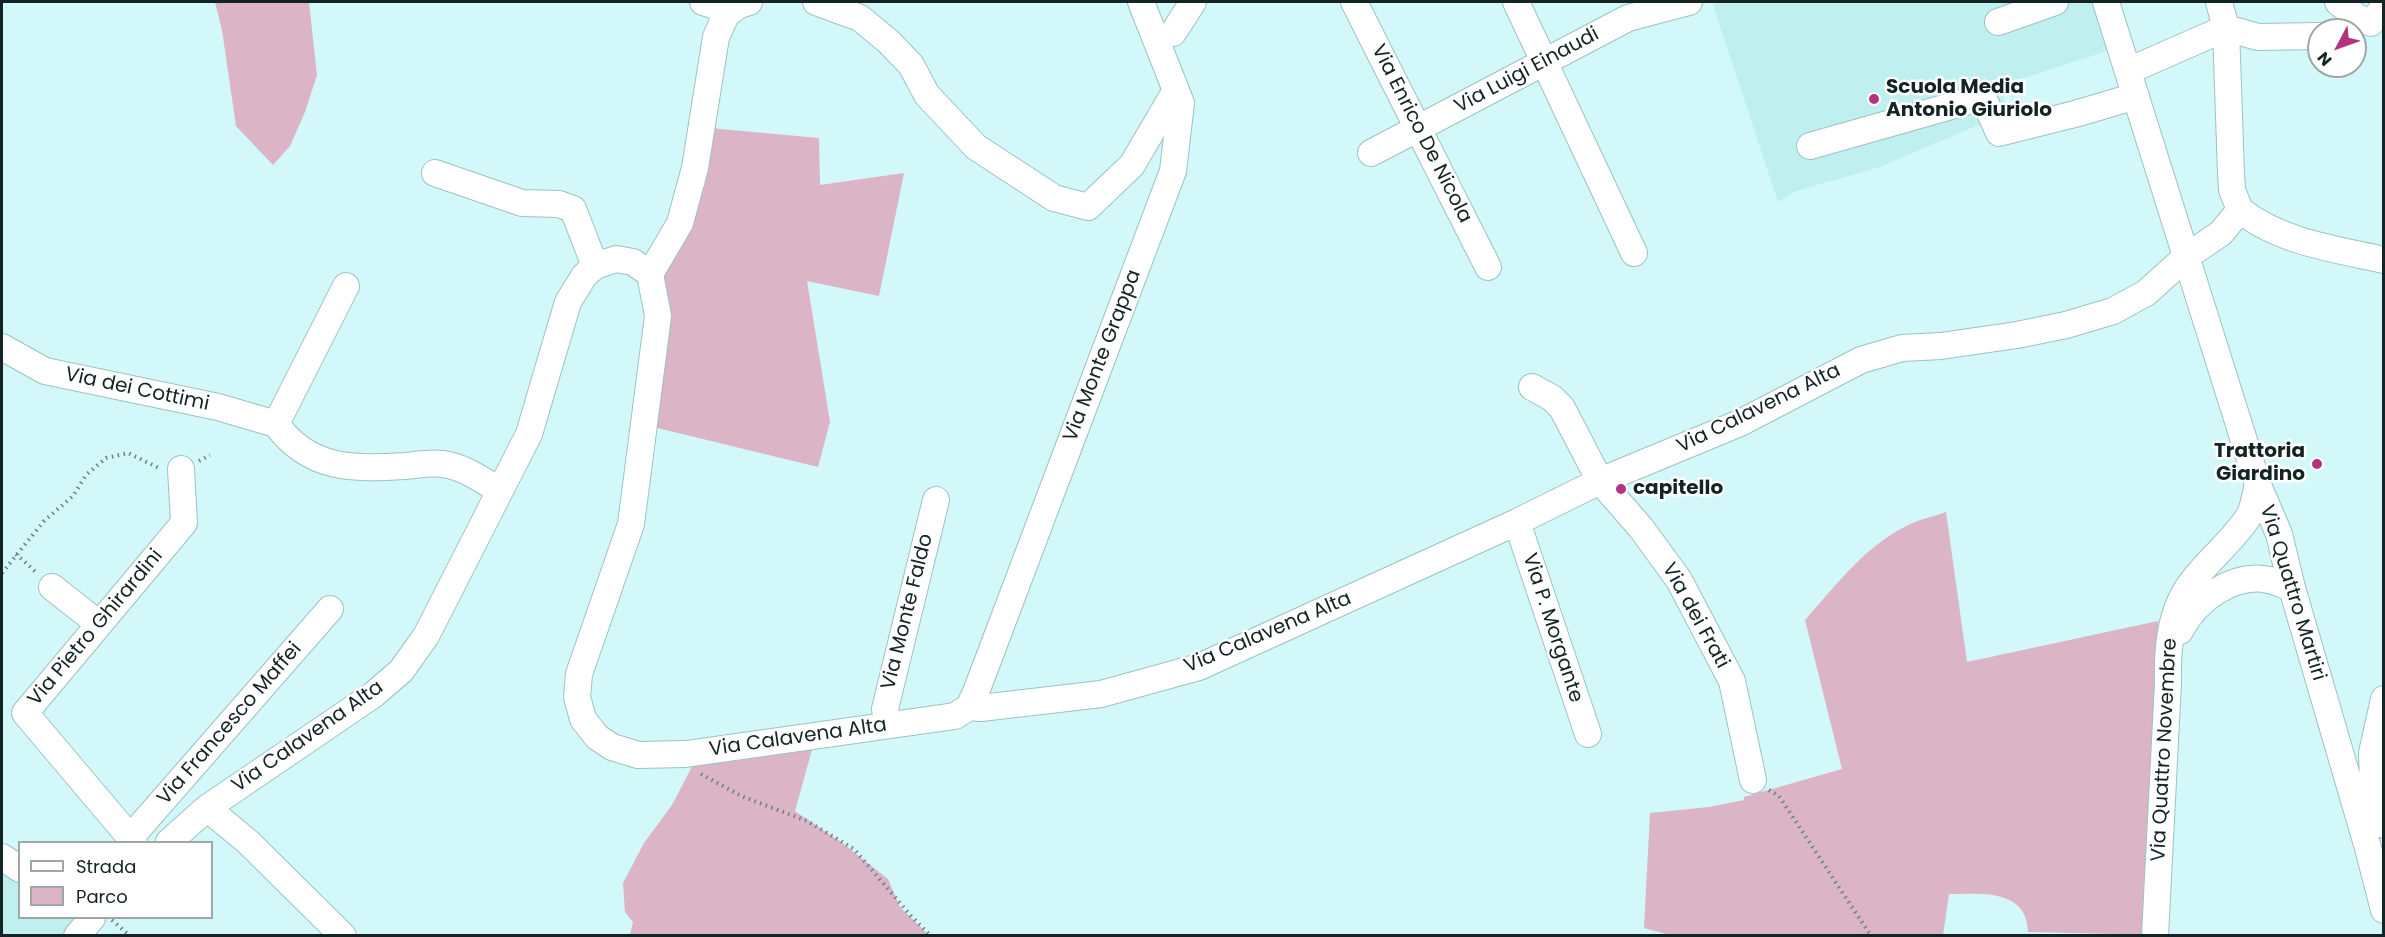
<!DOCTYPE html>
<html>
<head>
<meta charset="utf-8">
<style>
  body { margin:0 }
  #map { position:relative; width:2385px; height:937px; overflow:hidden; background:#d2f8f9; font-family:Poppins,sans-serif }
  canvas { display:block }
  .frame { position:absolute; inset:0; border:3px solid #142323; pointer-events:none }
  .legend { position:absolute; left:18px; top:841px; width:195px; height:78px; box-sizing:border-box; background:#fff; border:2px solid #a1a7a7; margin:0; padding:8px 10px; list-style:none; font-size:18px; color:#142323 }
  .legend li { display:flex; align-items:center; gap:12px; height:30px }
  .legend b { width:30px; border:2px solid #a1a7a7 }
  .north { position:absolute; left:2307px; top:18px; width:60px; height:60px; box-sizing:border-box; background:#fff; border:2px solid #a1a7a7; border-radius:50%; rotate:229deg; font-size:16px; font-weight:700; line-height:24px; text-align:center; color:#142323 }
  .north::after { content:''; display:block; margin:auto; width:21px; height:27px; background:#b4337e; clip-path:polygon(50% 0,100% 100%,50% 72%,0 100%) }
</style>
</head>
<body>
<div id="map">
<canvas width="2385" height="937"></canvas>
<div class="frame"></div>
<ul class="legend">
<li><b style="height:8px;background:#fff"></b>Strada</li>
<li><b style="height:16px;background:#dbb4c6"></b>Parco</li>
</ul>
<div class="north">N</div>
</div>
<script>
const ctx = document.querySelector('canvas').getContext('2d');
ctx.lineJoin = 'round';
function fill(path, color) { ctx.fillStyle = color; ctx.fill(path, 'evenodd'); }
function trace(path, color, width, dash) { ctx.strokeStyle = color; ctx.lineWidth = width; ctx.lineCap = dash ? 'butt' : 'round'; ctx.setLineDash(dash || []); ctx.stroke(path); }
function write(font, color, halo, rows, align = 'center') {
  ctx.font = font + ' Poppins,sans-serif'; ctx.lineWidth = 5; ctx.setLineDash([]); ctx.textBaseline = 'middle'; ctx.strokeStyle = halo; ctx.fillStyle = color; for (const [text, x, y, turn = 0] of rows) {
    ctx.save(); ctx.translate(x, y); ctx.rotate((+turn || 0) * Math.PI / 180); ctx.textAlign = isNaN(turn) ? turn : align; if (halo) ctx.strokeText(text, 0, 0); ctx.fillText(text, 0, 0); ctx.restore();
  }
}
fill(new Path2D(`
  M 1724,2 L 2112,2 L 2125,45 L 1999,86 L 2009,112 L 1880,167 L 1796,191 L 1778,202 L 1713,5 Z
  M 2,873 L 19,881 L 20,918 L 90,918 L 79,935 L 2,935 Z`), '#bfefef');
fill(new Path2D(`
  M 215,2 L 309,2 L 317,75 L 305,112 L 290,146 L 273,165 L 236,126 L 222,30 Z
  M 697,124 L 720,129 L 819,138 L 820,185 L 904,173 L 879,296 L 807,281 L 830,422 L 818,467 L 645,425 L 650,272 L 679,224 Z
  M 1946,512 L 1967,662 L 2158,621 L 2160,935 L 2028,932 C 2027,888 1980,894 1949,894 L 1943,935 L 1674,936 L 1644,928 L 1650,813 L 1709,807 L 1744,800 L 1744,797 L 1842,769 L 1805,620 C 1837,584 1869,541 1915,522 C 1925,518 1936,516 1946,512 Z
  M 816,735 L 795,811 L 841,842 L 888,879 L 900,907 L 929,935 L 630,935 L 633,922 L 625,912 L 623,883 L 644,843 L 672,805 L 699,753 Z`), '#dbb4c6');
const minor = new Path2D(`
  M 703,2 L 715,6 L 726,15
  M 816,2 L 860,18 L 889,42 L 911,65 L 927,95 L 976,147 L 1054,198 L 1088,207 L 1132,165 L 1176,90
  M 1354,2 L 1488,267
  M 1516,2 L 1634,253
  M 2106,2 L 2258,485 L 2279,534 L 2292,588 L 2368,848 L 2384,910
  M 2338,2 L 2357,17 L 2371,23 L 2384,7
  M 1998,22 L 2055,2
  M 1173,33 L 1193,2
  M 2128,71 L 2226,28 L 2219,2
  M 1810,146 L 1983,97 L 1999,133 L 2075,114 L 2136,96
  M 1371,153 L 1628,18 L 1689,2
  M 435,173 L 522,203 L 559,204 L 573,209 L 595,266
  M 2240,210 C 2280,242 2335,249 2384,260
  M 650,274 L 680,223 L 695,168 L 716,37 L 726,15 L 739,5 L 749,2
  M 346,286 L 276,424 C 309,470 353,469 405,466 C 417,465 430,462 442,464 C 463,466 482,480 500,491
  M 2,347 L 45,371 L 218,407 L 276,424
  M 1532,387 L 1552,398 L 1562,408 L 1600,481 L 1641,528 L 1679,580 L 1732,681 L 1753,780
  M 1517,522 L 1588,734
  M 52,587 L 99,624
  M 2180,631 C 2195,601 2233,572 2269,580 C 2277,581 2284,586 2292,588
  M 2384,699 L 2372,753 L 2373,784 L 2384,825
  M 969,707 L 976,692 L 1173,171 L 1181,103 L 1141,2
  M 888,725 L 885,709 L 936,500
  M 207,808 L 248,842 L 343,936
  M 130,838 L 330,609
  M 134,842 L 25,713 L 184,523 L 181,469
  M 169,842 L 207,808 L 373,695 L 401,671 L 426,636 L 529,434 L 568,302 L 584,276 L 595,266 L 616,259 L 633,262 L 650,274 L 658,316 L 631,524 L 579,674 L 577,697 L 583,719 L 597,737 L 612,747 L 638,755 L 686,754 L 955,716 L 969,707 L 981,708 L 1101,694 L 1199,667 L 1517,522 L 1600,481 L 1740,423 L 1861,360 L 1902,348 L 1941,346 L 2017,335 L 2066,325 L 2113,311 L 2146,293 L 2186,257 L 2221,233 L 2240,210 L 2232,190 L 2231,174 L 2226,28 L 2258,37 L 2319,36
  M 2,857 L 20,869
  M 77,936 L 92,918
  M 2155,936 L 2168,683 C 2167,649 2170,610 2192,582 C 2209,559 2233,541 2249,516 C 2254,507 2255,494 2258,485`);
trace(minor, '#9dc2c2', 28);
trace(new Path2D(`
  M 199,461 L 210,455
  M 16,554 L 38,574
  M 2,573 L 44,521 L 73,496 L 86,475 L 106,458 L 128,453 L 161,469
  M 701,774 L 741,796 L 807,821 L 854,849 L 911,916 L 931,936
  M 1769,790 L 1779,796 L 1871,936
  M 112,920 L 130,936`), '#6a8383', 4, [1.5, 4.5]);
trace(minor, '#fff', 26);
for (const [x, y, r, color] of [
  [1874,99,6,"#b4337e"],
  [2317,464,6,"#b4337e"],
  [1621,489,6,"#b4337e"]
]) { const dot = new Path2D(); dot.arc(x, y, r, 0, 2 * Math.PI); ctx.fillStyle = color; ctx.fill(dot); trace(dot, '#fff', 2); }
write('20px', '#142323', '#fff', [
  ["Via Luigi Einaudi",1527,71,-28],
  ["Via Enrico De Nicola",1421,134,63],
  ["Via Monte Grappa",1103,356,-69],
  ["Via dei Cottimi",137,390,12],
  ["Via Calavena Alta",1759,409,-26],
  ["Via Quattro Martiri",2292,593,73],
  ["Via Monte Faldo",908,612,-76],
  ["Via dei Frati",1695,616,61],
  ["Via Pietro Ghirardini",96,628,-50],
  ["Via P. Morgante",1552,628,72],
  ["Via Calavena Alta",1268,633,-23],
  ["Via Francesco Maffei",230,724,-49],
  ["Via Calavena Alta",308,737,-35],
  ["Via Calavena Alta",798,738,-8],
  ["Via Quattro Novembre",2165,750,-87]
]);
write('bold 20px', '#142323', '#fff', [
  ["Scuola Media",1886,88],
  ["Antonio Giuriolo",1886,111],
  ["Trattoria",2305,452,"right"],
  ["Giardino",2305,475,"right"],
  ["capitello",1633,489]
], 'left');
</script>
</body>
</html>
